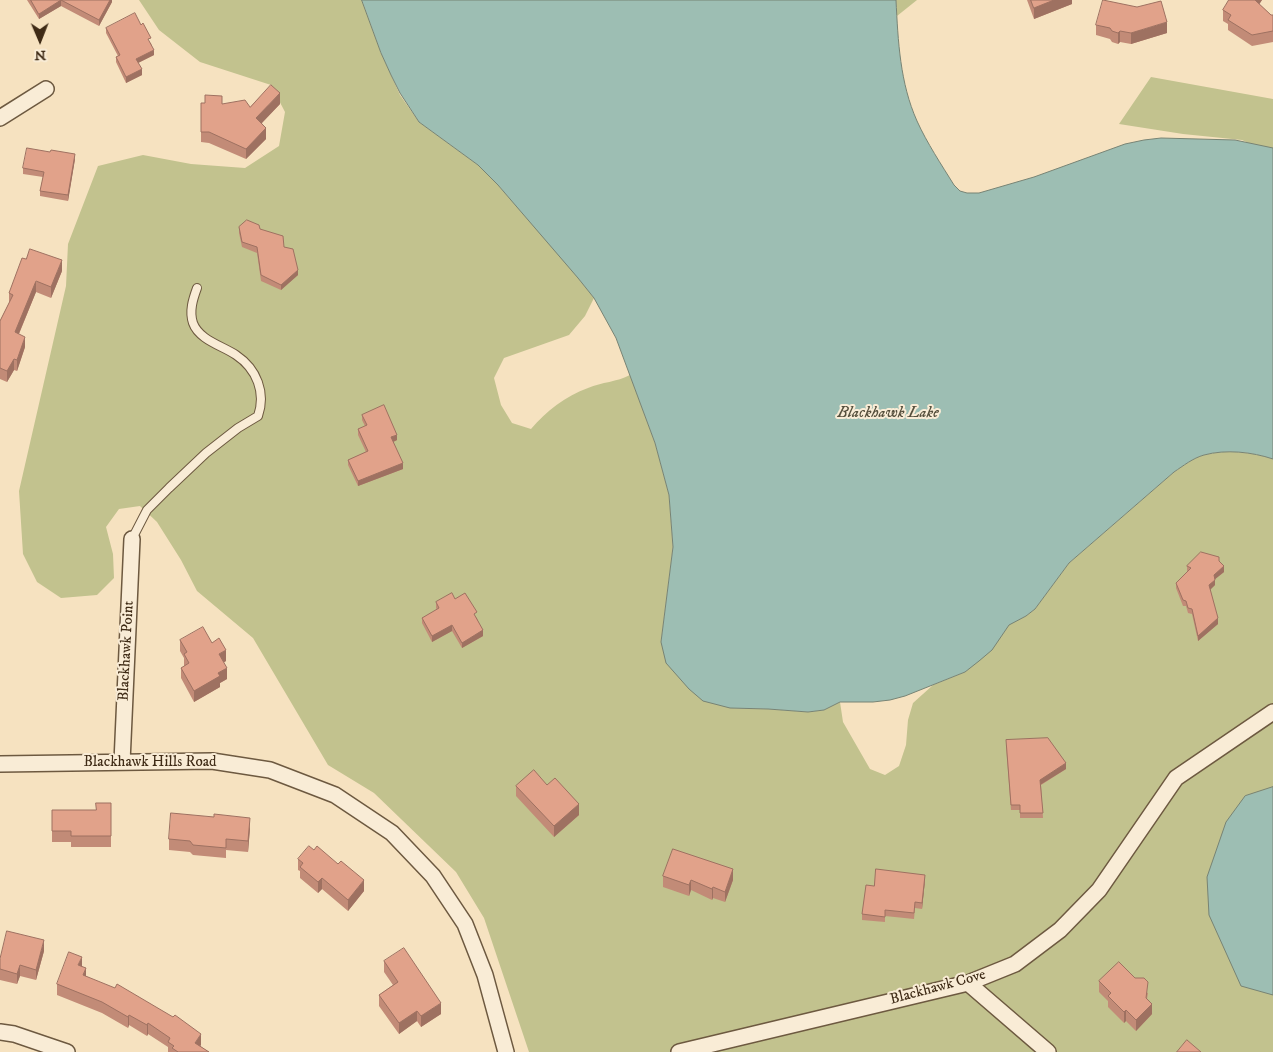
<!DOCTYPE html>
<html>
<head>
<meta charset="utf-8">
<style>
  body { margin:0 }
  #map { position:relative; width:1273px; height:1052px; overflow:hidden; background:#f6e2c0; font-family:"IM FELL DW Pica",serif }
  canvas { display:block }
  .north { position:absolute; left:15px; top:15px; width:50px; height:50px; -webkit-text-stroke:4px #f9ecd6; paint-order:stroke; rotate:179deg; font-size:14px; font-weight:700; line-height:20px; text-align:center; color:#3f2b16 }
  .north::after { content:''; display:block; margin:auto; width:18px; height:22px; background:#3f2b16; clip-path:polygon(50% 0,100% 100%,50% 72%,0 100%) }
</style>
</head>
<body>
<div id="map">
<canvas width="1273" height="1052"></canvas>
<div class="north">N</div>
</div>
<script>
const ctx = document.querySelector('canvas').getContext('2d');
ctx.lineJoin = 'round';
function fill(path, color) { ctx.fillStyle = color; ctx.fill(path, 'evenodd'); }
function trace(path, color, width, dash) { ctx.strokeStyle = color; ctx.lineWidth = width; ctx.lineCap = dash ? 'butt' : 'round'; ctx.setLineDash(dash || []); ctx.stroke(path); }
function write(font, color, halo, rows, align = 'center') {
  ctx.font = font + ' "IM FELL DW Pica",serif'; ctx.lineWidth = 4; ctx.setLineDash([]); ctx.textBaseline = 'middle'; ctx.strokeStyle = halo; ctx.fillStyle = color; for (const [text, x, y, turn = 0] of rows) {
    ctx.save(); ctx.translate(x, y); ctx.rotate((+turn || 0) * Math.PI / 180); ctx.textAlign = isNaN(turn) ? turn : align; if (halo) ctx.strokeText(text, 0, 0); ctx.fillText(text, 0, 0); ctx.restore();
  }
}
fill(new Path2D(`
  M 139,0 L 362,0 L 381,53 L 391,75 L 400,95 L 419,122 L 478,165 L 498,185 L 562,257 L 594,298 L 585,316 L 569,335 L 504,358 L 494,378 L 501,405 L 512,423 L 531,429 C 546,411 566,396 588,388 C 602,382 617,382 630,375 L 655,443 L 669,495 L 673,547 L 661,642 L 733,708 L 768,709 L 808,712 L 824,710 L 840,702 L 843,722 L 870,769 L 885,775 L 899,766 L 906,745 L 908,720 L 913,703 L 933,685 L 965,672 L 1002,635 L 1009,624 L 1026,616 L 1035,609 L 1069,563 L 1174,472 C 1183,466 1193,458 1204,455 C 1226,449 1252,452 1273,459 L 1273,1052 L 529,1052 L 484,918 L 456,872 L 374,793 L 328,765 L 253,638 L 197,591 L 181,560 L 157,522 L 140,506 L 119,509 L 106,527 L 113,554 L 114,578 L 97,595 L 61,598 L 37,582 L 23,554 L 19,491 L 66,286 L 68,244 L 98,166 L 143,155 L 191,164 L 245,168 L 279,146 L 285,112 L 271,85 L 200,62 L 159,30 Z
  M 896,0 L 917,0 L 897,16 Z
  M 1151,77 L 1273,99 L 1273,154 L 1242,140 L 1183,134 L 1119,124 Z`), '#c2c28e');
const water = new Path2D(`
  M 362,0 L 896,0 C 898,41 900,83 917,121 C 927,143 941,164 954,185 L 960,191 L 967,193 L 979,193 L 1034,177 L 1125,144 L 1144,140 L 1161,138 L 1235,140 L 1273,148 L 1273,459 C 1252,452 1226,449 1204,455 C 1193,458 1183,466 1174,472 L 1069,563 L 1035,609 L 1026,616 L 1009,625 L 992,650 L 979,661 L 965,672 L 905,696 L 890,700 L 873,702 L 840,702 L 824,710 L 808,712 L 768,709 L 730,708 L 703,701 L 689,689 L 666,663 L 661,642 L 673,547 L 669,495 L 655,443 L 616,338 L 594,298 L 578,278 L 498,185 L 478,165 L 419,122 L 400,93 L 391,75 L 381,53 Z
  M 1273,787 L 1273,995 L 1241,986 L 1209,915 L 1207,877 L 1226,822 L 1245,796 Z`);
fill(water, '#9dbeb3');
trace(water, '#778374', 1);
const service = new Path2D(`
  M 132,539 L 147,510 L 169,488 L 206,453 L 238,428 L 258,416 C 266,393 257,369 236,355 C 223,346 199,340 193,323 C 189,311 193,299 197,288`);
const minor = new Path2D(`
  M 0,118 L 46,89
  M 122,762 L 132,539
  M 0,764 L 212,761 L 270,770 L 335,795 L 392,833 L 433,876 L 465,924 L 485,975 L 506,1052
  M 968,983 L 1048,1052
  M 0,1032 L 14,1034 L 67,1052
  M 679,1052 L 968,983 L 1015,964 L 1060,930 L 1099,890 L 1176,778 L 1273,712`);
trace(service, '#6d5940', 10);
trace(minor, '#6d5940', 18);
trace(service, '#f9ecd6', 8);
trace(minor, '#f9ecd6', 15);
fill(new Path2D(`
  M 27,0 L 112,0 L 112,2 L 99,26 L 61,6 L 39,19 Z
  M 1027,0 L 1072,0 L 1072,4 L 1034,19 Z
  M 1229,0 L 1262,0 L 1259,4 L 1271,15 L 1273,15 L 1273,42 L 1252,46 L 1228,30 L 1228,24 L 1223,21 L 1223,10 Z
  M 1096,25 L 1167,33 L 1131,44 L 1120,42 L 1118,44 L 1112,42 L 1110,39 L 1096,35 Z
  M 106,28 L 151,43 L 154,55 L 138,63 L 142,75 L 126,83 L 116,62 L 116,57 L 118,56 L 106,33 Z
  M 201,103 L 222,104 L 250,107 L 280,104 L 262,123 L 266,139 L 246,159 L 209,143 L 201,142 Z
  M 75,159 L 68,201 L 40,196 L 40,191 L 43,177 L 23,174 L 23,168 Z
  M 239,227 L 260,229 L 284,247 L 298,275 L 281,290 L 261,281 L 257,253 L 242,247 L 239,233 Z
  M 62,271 L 51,298 L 36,292 L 19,334 L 25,347 L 17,371 L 14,370 L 7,382 L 0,379 L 0,321 L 9,303 L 9,293 Z
  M 362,415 L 397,440 L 393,442 L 403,469 L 358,486 L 348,465 L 348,460 L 366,452 L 358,435 L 358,429 L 365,426 L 362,420 Z
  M 1219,561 L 1224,572 L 1215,579 L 1215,585 L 1210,589 L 1218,624 L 1198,641 L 1192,614 L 1188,613 L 1186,606 L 1183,606 L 1176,588 L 1176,583 L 1187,572 L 1187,566 Z
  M 455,599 L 477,618 L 483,636 L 462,648 L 452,631 L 432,642 L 422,623 L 422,618 L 437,610 L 436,608 L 436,602 Z
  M 180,640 L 212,643 L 226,661 L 223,663 L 227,679 L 220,683 L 220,687 L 194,702 L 181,678 L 181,668 L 184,666 L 184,658 L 180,651 Z
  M 1006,745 L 1066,769 L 1041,785 L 1043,818 L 1020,818 L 1020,810 L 1011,810 Z
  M 547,785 L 579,815 L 554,837 L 516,796 L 516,786 Z
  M 111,803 L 111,847 L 71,847 L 71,842 L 52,842 L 52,810 L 96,810 Z
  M 250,828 L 248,852 L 226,850 L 226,858 L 193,855 L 190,852 L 169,850 L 169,839 Z
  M 298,859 L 364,891 L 348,911 L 322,889 L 318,893 L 300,878 L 300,871 L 298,870 Z
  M 663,876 L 733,880 L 725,902 L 713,898 L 712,900 L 691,890 L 689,896 L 663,887 Z
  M 925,880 L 922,909 L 915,908 L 914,919 L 885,916 L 885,922 L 862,920 L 862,914 L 874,886 Z
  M 44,951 L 36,980 L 20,976 L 17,984 L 0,980 L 0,959 Z
  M 384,961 L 441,1014 L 421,1027 L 417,1021 L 399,1034 L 379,1006 L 379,995 L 393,985 L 384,972 Z
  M 82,966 L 86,976 L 201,1045 L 200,1046 L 209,1052 L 168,1052 L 168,1047 L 148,1034 L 147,1036 L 129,1025 L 128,1028 L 102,1013 L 57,995 L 57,984 Z
  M 1099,981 L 1148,993 L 1147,999 L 1152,1014 L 1136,1031 L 1126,1021 L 1124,1023 L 1108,1007 L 1108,1001 L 1099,992 Z`), '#c28b77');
fill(new Path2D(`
  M 61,0 L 61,6 L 39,19 L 39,14 Z
  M 110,0 L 112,0 L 112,2 L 99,26 L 99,20 Z
  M 1054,0 L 1072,0 L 1072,4 L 1034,19 L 1034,8 Z
  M 1255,0 L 1262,0 L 1255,11 Z
  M 1167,22 L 1167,33 L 1131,44 L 1131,33 Z
  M 1120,31 L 1120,42 L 1118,44 L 1118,33 Z
  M 154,50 L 154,55 L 136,64 L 136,59 Z
  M 142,69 L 142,75 L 126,83 L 126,77 Z
  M 280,93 L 280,104 L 256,129 L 256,118 Z
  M 266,128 L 266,139 L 246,159 L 246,149 Z
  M 75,154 L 75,159 L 68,201 L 68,195 Z
  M 62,260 L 62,271 L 51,298 L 51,287 Z
  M 298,270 L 298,275 L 281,290 L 281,285 Z
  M 36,281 L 36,292 L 15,343 L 15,332 Z
  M 25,337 L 25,347 L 17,371 L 17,360 Z
  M 14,359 L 14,370 L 7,382 L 7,371 Z
  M 397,435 L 397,440 L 391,443 L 391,437 Z
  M 403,463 L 403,469 L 358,486 L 358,481 Z
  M 1224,566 L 1224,572 L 1214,580 L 1214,575 Z
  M 1215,580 L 1215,585 L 1209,591 L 1209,585 Z
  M 1218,618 L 1218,624 L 1198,641 L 1198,636 Z
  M 452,625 L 452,631 L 432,642 L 432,636 Z
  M 483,630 L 483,636 L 462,648 L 462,643 Z
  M 226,650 L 226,661 L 219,665 L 219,654 Z
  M 227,668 L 227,679 L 220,683 L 220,687 L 194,702 L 194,691 L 218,673 Z
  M 1066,763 L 1066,769 L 1040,785 L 1040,780 Z
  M 579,804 L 579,815 L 554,837 L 554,826 Z
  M 250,818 L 250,828 L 248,852 L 248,841 Z
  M 733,869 L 733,880 L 725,902 L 725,892 Z
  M 925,875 L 925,880 L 922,909 L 922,903 Z
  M 322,878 L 322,889 L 318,893 L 318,882 Z
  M 364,880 L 364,891 L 348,911 L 348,900 Z
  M 691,880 L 691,890 L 689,896 L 689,885 Z
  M 713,887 L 713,898 L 712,900 L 712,889 Z
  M 44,940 L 44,951 L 36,980 L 36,970 Z
  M 82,957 L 82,968 L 78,965 Z
  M 20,965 L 20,976 L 17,984 L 17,974 Z
  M 86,968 L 86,979 L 83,975 Z
  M 441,1003 L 441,1014 L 421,1027 L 421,1016 Z
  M 1152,1004 L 1152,1014 L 1136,1031 L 1136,1020 Z
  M 1126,1010 L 1126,1021 L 1124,1023 L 1124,1012 Z
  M 417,1011 L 417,1021 L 399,1034 L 399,1023 Z
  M 129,1015 L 129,1025 L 128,1028 L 128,1017 Z
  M 148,1023 L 148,1034 L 147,1036 L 147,1025 Z
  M 201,1034 L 201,1045 L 196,1052 L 195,1043 Z`), '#9e7161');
const building = new Path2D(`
  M 31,0 L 110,0 L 99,20 L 61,0 L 39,14 Z
  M 1031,0 L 1054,0 L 1034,8 Z
  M 1103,0 L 1137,7 L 1161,1 L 1167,22 L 1131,33 L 1120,31 L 1118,33 L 1112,31 L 1110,28 L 1096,25 Z
  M 1229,0 L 1255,0 L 1271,15 L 1273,15 L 1273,31 L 1252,35 L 1228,20 L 1231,15 L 1223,10 Z
  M 135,13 L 141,25 L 143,23 L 151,38 L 148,39 L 154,50 L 136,59 L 142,69 L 126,77 L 116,57 L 120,55 L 106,28 Z
  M 271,85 L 280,93 L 256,118 L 266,128 L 246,149 L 209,132 L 201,132 L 201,103 L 205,103 L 205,95 L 222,96 L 222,104 L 245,100 L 250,107 Z
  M 27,148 L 50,152 L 51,150 L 75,154 L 68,195 L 40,191 L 44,172 L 23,168 Z
  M 247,220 L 259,225 L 260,229 L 283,236 L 284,247 L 293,249 L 298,270 L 281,285 L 261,275 L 257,247 L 242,242 L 239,227 Z
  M 30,249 L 62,260 L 51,287 L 36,281 L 15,332 L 25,337 L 17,360 L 14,359 L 7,371 L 0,368 L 0,321 L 13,295 L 9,293 L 22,258 L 26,259 Z
  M 384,405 L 397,435 L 391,437 L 403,463 L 358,481 L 348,460 L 368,451 L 358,429 L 367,425 L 362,415 Z
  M 1201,552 L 1219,557 L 1219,561 L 1224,566 L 1214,575 L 1215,580 L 1209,585 L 1218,618 L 1198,636 L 1192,609 L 1188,608 L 1186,601 L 1183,600 L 1176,583 L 1191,568 L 1187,566 Z
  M 452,593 L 455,599 L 465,593 L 477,612 L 474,614 L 483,630 L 462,643 L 452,625 L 432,636 L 422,618 L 439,608 L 436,602 Z
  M 203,627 L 212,643 L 219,638 L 226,650 L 219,654 L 227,668 L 218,673 L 220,676 L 194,691 L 181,668 L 189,663 L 184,654 L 187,652 L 180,640 Z
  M 1048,738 L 1066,763 L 1040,780 L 1043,813 L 1020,813 L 1020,805 L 1011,805 L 1006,740 Z
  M 534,770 L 547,785 L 555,778 L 579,804 L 554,826 L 516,786 Z
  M 96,803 L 111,803 L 111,836 L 71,836 L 71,831 L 52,831 L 52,810 L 96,810 Z
  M 171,813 L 214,817 L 214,814 L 250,818 L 248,841 L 226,839 L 226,848 L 193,845 L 190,841 L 169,839 Z
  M 309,846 L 314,850 L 317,846 L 338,864 L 341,861 L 364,880 L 348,900 L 322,878 L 318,882 L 300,867 L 303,863 L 298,859 Z
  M 673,849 L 733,869 L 725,892 L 713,887 L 712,889 L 691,880 L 689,885 L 663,876 Z
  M 876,869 L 925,875 L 922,903 L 915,902 L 914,913 L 885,910 L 885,917 L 862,914 L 866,885 L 874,886 Z
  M 7,931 L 44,940 L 36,970 L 20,965 L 17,974 L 0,969 L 0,959 Z
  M 404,948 L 441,1003 L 421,1016 L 417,1011 L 399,1023 L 379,995 L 398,982 L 384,961 Z
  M 69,952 L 82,957 L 78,965 L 86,968 L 83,975 L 115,988 L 117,984 L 173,1017 L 175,1015 L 201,1034 L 195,1043 L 209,1052 L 178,1052 L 172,1048 L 174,1046 L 168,1042 L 170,1038 L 148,1023 L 147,1025 L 129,1015 L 128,1017 L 102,1002 L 57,984 Z
  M 1119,962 L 1135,978 L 1144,978 L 1148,982 L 1146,998 L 1152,1004 L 1136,1020 L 1126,1010 L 1124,1012 L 1108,996 L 1111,993 L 1099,981 Z
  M 1187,1040 L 1201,1052 L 1177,1052 Z`);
fill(building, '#e1a28a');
trace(building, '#9e7161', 1);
write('15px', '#3f2b16', '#f9ecd6', [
  ["Blackhawk Point",127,651,-87],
  ["Blackhawk Hills Road",150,763],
  ["Blackhawk Cove",938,988,-15]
]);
write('italic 16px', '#56503d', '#f9ecd6', [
  ["Blackhawk Lake",888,414]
]);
</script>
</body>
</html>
